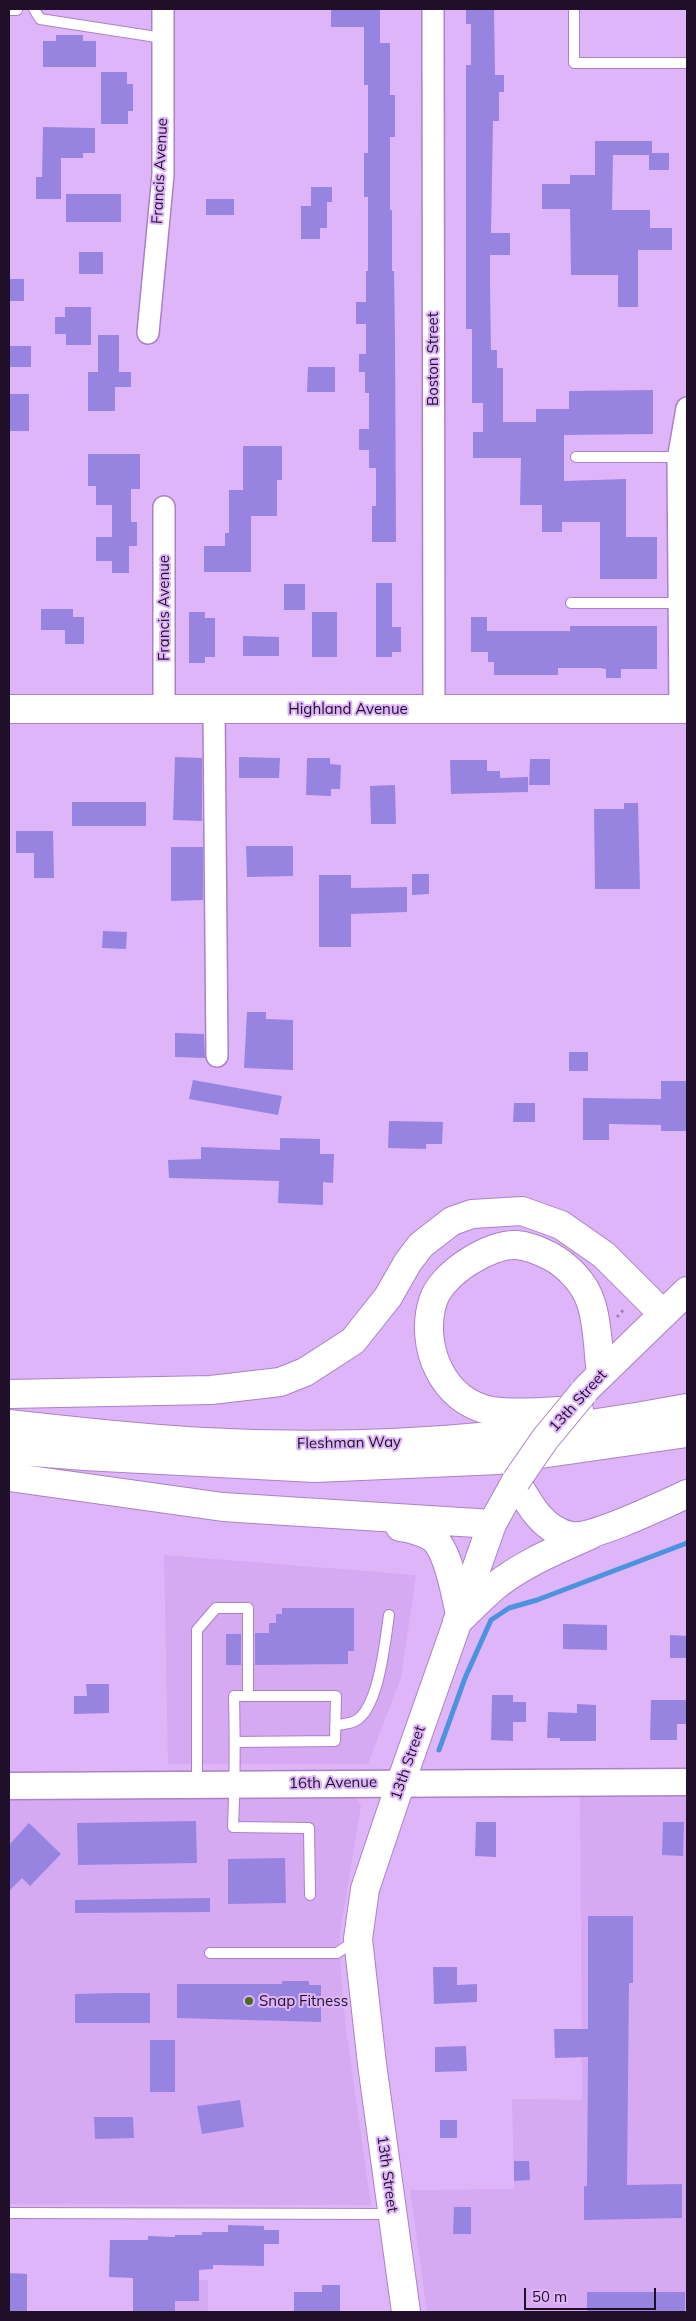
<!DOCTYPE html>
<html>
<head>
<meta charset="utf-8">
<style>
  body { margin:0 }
  #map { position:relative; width:696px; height:2321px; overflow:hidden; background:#dfb5fa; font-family:Mulish,sans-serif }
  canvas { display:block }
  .frame { position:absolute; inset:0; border:10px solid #1f0f28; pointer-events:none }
  .scale { position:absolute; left:524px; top:2288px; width:132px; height:22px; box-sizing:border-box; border:2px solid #1f0f28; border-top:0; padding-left:6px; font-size:15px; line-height:18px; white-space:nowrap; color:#1f0f28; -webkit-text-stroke:4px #dfb5fa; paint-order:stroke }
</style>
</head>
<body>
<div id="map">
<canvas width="696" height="2321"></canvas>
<div class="frame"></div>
<div class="scale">50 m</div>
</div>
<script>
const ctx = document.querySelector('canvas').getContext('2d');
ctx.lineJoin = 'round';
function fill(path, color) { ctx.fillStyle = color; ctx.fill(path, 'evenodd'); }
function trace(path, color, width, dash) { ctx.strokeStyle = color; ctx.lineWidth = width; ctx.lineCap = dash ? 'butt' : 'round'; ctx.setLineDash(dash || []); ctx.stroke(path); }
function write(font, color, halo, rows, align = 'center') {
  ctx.font = font + ' Mulish,sans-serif'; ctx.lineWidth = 4; ctx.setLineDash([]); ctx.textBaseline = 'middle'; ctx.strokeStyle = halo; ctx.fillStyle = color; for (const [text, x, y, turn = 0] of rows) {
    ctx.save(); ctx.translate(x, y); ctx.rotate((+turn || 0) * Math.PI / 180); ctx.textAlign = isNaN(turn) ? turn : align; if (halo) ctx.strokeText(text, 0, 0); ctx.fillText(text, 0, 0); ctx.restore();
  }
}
fill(new Path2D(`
  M 164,1555 L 416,1575 L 401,1678 L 368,1764 L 168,1764 Z
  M 580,1793 L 687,1793 L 687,2312 L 427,2312 L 410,2190 L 514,2189 L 512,2099 L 582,2100 Z
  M 342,1795 L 358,1800 L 361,1805 L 340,1934 L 341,1976 L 346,2028 L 371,2205 L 9,2204 L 9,1798 Z
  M 138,2280 L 208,2280 L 208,2312 L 138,2312 Z`), '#d6a9f3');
trace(new Path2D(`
  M 439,1750 L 465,1678 L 491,1620 L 509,1608 L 537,1600 L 687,1543`), '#4b92df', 5);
fill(new Path2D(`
  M 331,9 L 380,9 L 380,43 L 390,43 L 390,95 L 395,95 L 395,137 L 390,137 L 390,210 L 392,210 L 392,271 L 394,271 L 395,335 L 396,542 L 372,542 L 372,506 L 376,506 L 376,468 L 369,468 L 369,450 L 359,450 L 359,429 L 369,429 L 369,393 L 365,393 L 365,372 L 359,372 L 359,354 L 366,354 L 366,324 L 356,324 L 356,302 L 366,302 L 366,271 L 368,271 L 368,197 L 364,197 L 364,153 L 368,153 L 368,85 L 364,85 L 364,27 L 331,27 Z
  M 466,9 L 494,9 L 495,75 L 504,75 L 504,92 L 499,92 L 499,121 L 493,121 L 491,233 L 510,233 L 510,255 L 490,255 L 490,285 L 491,350 L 497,350 L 497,368 L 503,368 L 503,422 L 536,422 L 536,409 L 569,409 L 569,391 L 653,390 L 653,434 L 564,435 L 564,481 L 626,479 L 626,537 L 657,537 L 657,579 L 600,579 L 600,522 L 562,522 L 562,532 L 542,532 L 542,505 L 520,505 L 521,458 L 473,458 L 473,432 L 483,432 L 483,403 L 472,403 L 472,329 L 466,329 L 466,65 L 471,65 L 471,24 L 466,24 Z
  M 56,35 L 83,35 L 83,41 L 96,41 L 96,67 L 43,67 L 43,41 L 56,41 Z
  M 101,72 L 127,72 L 127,84 L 133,84 L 133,111 L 128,111 L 128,124 L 101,124 Z
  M 43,127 L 95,128 L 95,153 L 83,153 L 83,158 L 61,158 L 61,199 L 36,199 L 36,177 L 42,177 Z
  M 595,141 L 652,141 L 652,153 L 669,153 L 669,170 L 649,170 L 649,155 L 613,155 L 612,210 L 650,210 L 650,228 L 672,228 L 672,250 L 638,250 L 638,307 L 618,307 L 618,275 L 571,275 L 570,209 L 542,209 L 542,184 L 570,184 L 570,175 L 595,175 Z
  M 311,187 L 332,187 L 332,202 L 327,202 L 327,228 L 320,228 L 320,239 L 301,239 L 301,206 L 311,206 Z
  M 66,194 L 121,194 L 121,222 L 66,222 Z
  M 206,199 L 234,199 L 234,215 L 206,215 Z
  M 79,252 L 103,252 L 103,274 L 79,274 Z
  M 9,279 L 24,279 L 24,301 L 9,301 Z
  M 65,307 L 91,307 L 91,345 L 66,345 L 66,334 L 55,334 L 55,317 L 65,317 Z
  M 98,335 L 119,335 L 119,372 L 131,372 L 131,387 L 115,387 L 115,411 L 88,411 L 88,372 L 98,372 Z
  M 9,346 L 31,346 L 31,367 L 9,367 Z
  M 308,367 L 335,367 L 335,392 L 307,392 Z
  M 9,394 L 29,394 L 29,431 L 9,431 Z
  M 243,446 L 282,446 L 282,480 L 277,480 L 277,516 L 251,516 L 251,572 L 204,572 L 204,546 L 225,546 L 225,533 L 229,533 L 229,490 L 243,490 Z
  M 88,454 L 140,454 L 140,489 L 131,489 L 131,522 L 137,522 L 137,546 L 129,546 L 129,573 L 112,573 L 112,561 L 96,561 L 96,537 L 112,537 L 112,505 L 96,505 L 96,486 L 88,486 Z
  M 376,583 L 392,583 L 392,627 L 401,627 L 401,652 L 392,652 L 392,657 L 376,657 Z
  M 284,584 L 305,584 L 305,610 L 284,610 Z
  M 41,609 L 73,609 L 73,617 L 84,617 L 84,644 L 65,644 L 65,630 L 41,630 Z
  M 189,612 L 205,612 L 205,618 L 215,618 L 215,657 L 205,657 L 205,663 L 189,663 Z
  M 312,612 L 337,612 L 337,657 L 312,657 Z
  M 471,617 L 487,617 L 487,631 L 570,631 L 570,626 L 657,626 L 657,669 L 621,669 L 621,678 L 606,678 L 606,669 L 600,668 L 558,668 L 558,675 L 494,675 L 494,662 L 488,662 L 488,652 L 471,652 Z
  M 243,636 L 279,637 L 279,656 L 243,656 Z
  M 175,757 L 202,758 L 202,821 L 173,820 Z
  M 239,757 L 280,758 L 279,778 L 239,778 Z
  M 307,758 L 330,758 L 330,764 L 341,765 L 340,789 L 331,789 L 331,796 L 306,795 Z
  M 530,759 L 550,759 L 550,785 L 529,785 Z
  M 450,760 L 487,760 L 487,771 L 500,771 L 500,778 L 528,777 L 528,792 L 451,794 Z
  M 395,785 L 396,824 L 371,824 L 370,786 Z
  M 72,802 L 146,802 L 146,826 L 72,826 Z
  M 624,803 L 638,803 L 640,889 L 595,889 L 594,809 L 624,809 Z
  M 16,831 L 53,831 L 54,878 L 34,878 L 34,853 L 16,853 Z
  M 246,846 L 293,846 L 293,876 L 247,877 Z
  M 171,847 L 203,847 L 203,900 L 171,901 Z
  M 412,874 L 429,874 L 429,894 L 412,895 Z
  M 319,875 L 351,875 L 351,888 L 407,887 L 407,912 L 351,914 L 351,947 L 319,947 Z
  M 103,931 L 127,932 L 126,949 L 102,948 Z
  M 247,1012 L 266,1012 L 266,1019 L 293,1020 L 293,1070 L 244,1068 Z
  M 175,1033 L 204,1034 L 205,1058 L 175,1057 Z
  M 569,1052 L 588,1052 L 588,1071 L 569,1071 Z
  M 193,1080 L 282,1096 L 278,1115 L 189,1099 Z
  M 661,1081 L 687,1081 L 687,1131 L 661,1131 L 661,1125 L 609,1124 L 609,1140 L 583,1140 L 583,1098 L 661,1099 Z
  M 514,1103 L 535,1103 L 535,1122 L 513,1122 Z
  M 389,1121 L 443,1122 L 442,1144 L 426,1144 L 426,1149 L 388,1148 Z
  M 280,1138 L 320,1139 L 320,1154 L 334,1154 L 333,1183 L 323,1182 L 323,1205 L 278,1203 L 279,1181 L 169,1178 L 168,1160 L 201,1159 L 201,1147 L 280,1150 Z
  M 282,1608 L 354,1608 L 354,1651 L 348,1651 L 348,1664 L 255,1665 L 255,1633 L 269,1633 L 269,1623 L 276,1623 L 276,1614 L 282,1614 Z
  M 563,1624 L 607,1625 L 607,1650 L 563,1649 Z
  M 226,1634 L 241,1634 L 241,1665 L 226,1665 Z
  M 670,1635 L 687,1636 L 687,1658 L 670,1658 Z
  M 86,1684 L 109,1684 L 109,1713 L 74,1714 L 74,1696 L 87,1696 Z
  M 492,1695 L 513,1695 L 513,1702 L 526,1702 L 526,1722 L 513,1722 L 513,1741 L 491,1740 Z
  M 651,1700 L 687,1700 L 687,1724 L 677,1724 L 677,1740 L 650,1740 Z
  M 577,1704 L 596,1705 L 596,1741 L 560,1741 L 560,1738 L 547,1738 L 548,1712 L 577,1713 Z
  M 196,1821 L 197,1863 L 78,1865 L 77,1823 Z
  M 476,1822 L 496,1822 L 496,1857 L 475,1856 Z
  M 663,1822 L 684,1822 L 683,1856 L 662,1855 Z
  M 29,1823 L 61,1854 L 30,1886 L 22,1878 L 9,1891 L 9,1845 Z
  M 285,1858 L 286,1903 L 228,1904 L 228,1859 Z
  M 210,1898 L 210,1912 L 75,1913 L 75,1900 Z
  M 588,1916 L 633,1916 L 633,1983 L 629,1983 L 627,2185 L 682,2184 L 682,2218 L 584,2220 L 584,2186 L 587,2186 L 588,2057 L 555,2058 L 554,2029 L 588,2029 Z
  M 433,1967 L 457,1967 L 457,1985 L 477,1984 L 477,2002 L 434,2004 Z
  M 282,1981 L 309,1981 L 309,1985 L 321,1985 L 321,2022 L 177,2018 L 177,1984 L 282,1984 Z
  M 115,1993 L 150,1993 L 150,2023 L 75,2023 L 75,1994 Z
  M 150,2040 L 175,2040 L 175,2092 L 150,2092 Z
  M 466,2046 L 467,2071 L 435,2072 L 435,2047 Z
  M 240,2100 L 244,2127 L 202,2134 L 197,2106 Z
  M 94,2117 L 133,2117 L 134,2138 L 95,2139 Z
  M 440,2120 L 457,2120 L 457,2138 L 440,2138 Z
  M 514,2161 L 529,2161 L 530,2180 L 514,2181 Z
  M 454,2207 L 471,2207 L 471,2234 L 453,2234 Z
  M 228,2225 L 264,2226 L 264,2230 L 279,2230 L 279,2244 L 264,2244 L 264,2266 L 213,2265 L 213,2269 L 199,2270 L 199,2301 L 175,2301 L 175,2312 L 133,2312 L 133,2278 L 109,2277 L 110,2240 L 148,2240 L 148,2236 L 175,2237 L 175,2235 L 202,2235 L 202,2232 L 228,2232 Z
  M 9,2273 L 27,2274 L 27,2312 L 9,2312 Z
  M 322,2285 L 340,2285 L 340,2312 L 294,2312 L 294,2292 L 322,2292 Z
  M 587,2292 L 685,2292 L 685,2312 L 587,2312 Z`), '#9784e1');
const service = new Path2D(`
  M 34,9 L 40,19 L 163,38
  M 574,9 L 574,63 L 687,63
  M 9,10 L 17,10
  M 576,457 L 679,457
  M 571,603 L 682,603
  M 335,1726 C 341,1724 349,1724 355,1721 C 379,1709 385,1641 389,1615
  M 235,1742 L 335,1741 L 336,1696 L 234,1696 C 235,1740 235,1783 233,1827 L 309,1828 L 310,1895
  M 197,1784 L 197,1630 L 216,1608 L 248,1608 L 248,1696
  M 210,1953 L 337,1953 L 355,1941
  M 9,2213 L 390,2214`);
const minor = new Path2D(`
  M 433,9 L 434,709
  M 148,333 L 163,175 L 163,9
  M 164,709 L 164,507
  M 214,709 L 217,1056
  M 680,709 L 678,460 L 687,408`);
const tertiary = new Path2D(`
  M 9,1786 L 687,1782`);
const secondary = new Path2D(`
  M 9,709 L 687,709
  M 587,1388 L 687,1291
  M 406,2312 L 372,2064 L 358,1939 L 365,1889 L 401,1782 L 492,1524 L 516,1481`);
const primary = new Path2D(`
  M 9,1394 L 211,1390 L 280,1382 L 305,1372 L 353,1341 L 388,1297 L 408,1262 L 421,1245 L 452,1221 L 472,1214 L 522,1211 L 561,1225 L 604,1255 L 663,1314
  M 579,1410 C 550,1411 520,1415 492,1411 C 442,1402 419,1345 433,1301 C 441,1274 490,1243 517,1245 C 529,1246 540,1251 550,1256 C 567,1265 585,1283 591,1303 C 598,1323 598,1352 601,1374
  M 9,1424 C 74,1431 139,1439 205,1442 C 366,1451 529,1438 687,1408
  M 9,1450 L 84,1456 L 315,1468 L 499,1460 L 687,1433
  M 9,1477 L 223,1507 L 492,1524
  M 516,1481 C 528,1503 544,1532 572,1536 C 592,1539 665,1504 687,1494
  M 400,1527 C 410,1528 424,1532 433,1538 C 449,1551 455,1594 460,1614
  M 457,1622 C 469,1611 481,1598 494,1587 C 522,1564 557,1550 590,1535`);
trace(service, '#aa82c3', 12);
trace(minor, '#aa82c3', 24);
trace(tertiary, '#aa82c3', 29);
trace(secondary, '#aa82c3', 30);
trace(primary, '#aa82c3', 30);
trace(new Path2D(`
  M 617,1317 L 625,1308`), '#a17fb6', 3, [2.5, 4]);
trace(service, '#fff', 10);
trace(minor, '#fff', 21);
trace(tertiary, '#fff', 26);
trace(secondary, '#fff', 28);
trace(primary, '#fff', 28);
const secondaryBridge = new Path2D(`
  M 516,1481 L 545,1439 L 583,1393`);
trace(secondaryBridge, '#aa82c3', 30, []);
trace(secondaryBridge, '#fff', 28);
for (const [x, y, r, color] of [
  [249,2001,5,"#476b23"]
]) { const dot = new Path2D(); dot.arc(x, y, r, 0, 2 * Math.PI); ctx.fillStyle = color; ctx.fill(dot); trace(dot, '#dfb5fa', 2); }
write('15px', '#1f0f28', '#dfb5fa', [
  ["Francis Avenue",160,171,-87],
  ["Boston Street",433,359,-90],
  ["Francis Avenue",164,608,-90],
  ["Highland Avenue",348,709],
  ["13th Street",578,1401,-48],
  ["Fleshman Way",349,1443,-1],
  ["13th Street",408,1763,-71],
  ["16th Avenue",333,1783,-1],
  ["13th Street",387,2174,82]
]);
write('15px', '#1f0f28', '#dfb5fa', [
  ["Snap Fitness",259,2001]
], 'left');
</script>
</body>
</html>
